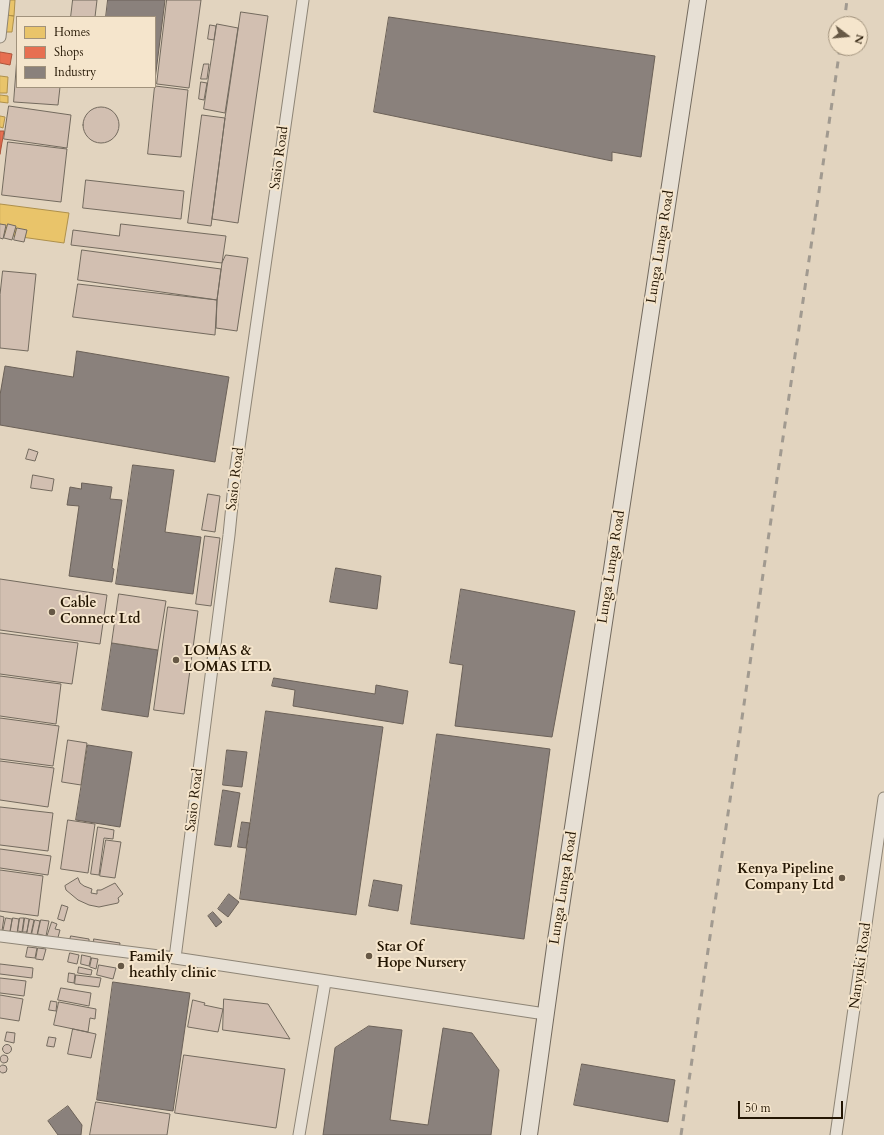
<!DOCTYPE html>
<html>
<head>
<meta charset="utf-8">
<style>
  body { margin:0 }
  #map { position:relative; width:884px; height:1135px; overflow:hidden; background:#e2d4bf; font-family:Cardo,serif }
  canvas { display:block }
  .legend { position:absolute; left:16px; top:16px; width:140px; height:72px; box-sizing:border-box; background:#f5e5cc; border:1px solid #a1927c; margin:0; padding:5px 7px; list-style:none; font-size:12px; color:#241603 }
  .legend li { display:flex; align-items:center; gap:8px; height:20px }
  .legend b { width:20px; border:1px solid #a1927c }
  .north { position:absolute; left:828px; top:16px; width:40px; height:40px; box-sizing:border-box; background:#f5e5cc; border:1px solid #a1927c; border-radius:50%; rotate:106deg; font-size:11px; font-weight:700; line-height:16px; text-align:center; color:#241603 }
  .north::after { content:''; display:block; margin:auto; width:14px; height:18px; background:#665845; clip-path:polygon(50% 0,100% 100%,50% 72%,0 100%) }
  .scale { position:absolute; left:738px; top:1101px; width:105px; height:18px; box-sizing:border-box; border:2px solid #241603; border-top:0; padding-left:5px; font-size:12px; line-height:14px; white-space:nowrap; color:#241603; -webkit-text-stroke:3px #f5e5cc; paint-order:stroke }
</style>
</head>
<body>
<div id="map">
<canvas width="884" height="1135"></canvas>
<ul class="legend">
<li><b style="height:11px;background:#e9c46a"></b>Homes</li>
<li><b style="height:11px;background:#e76f51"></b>Shops</li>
<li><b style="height:11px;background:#8a817c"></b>Industry</li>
</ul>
<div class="north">N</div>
<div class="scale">50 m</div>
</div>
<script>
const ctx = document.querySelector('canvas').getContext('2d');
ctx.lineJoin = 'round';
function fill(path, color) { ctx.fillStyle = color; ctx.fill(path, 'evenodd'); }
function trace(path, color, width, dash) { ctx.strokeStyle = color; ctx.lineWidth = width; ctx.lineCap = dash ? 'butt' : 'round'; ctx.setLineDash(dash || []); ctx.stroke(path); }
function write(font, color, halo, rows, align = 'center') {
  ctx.font = font + ' Cardo,serif'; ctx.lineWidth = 4; ctx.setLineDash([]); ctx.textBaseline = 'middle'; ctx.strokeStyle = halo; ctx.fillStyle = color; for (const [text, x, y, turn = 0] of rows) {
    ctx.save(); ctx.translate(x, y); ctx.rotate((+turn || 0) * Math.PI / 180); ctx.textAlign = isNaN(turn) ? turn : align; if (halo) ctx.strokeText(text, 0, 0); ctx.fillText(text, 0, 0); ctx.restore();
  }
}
const homes = new Path2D(`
  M 8,0 L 15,0 L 14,16 L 6,15 Z
  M 6,15 L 14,16 L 12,32 L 4,32 Z
  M 0,76 L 8,77 L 7,93 L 0,93 Z
  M 0,95 L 8,96 L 8,103 L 0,102 Z
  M 0,116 L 5,117 L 3,128 L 0,127 Z
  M 0,204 L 69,213 L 64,243 L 0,234 Z`);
fill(homes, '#e9c46a');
trace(homes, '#ae904b', 1);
const shops = new Path2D(`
  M 0,52 L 12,54 L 10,65 L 0,63 Z
  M 0,131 L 4,131 L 0,154 Z`);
fill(shops, '#e76f51');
trace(shops, '#ac543a', 1);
const industry = new Path2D(`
  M 108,0 L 165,0 L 155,80 L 155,17 L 106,17 Z
  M 389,17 L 655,56 L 641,157 L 612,152 L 612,161 L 374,112 Z
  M 77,351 L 229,377 L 215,462 L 0,425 L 0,395 L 5,366 L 73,377 Z
  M 133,465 L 174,470 L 165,532 L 201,537 L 193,594 L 116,584 Z
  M 82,483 L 112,487 L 110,499 L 122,500 L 112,568 L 114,569 L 112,582 L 69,576 L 79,506 L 67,505 L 70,487 L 81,489 Z
  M 336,568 L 381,576 L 377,609 L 330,602 Z
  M 461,589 L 575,611 L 552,737 L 455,726 L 463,665 L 450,663 Z
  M 112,643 L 158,650 L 148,717 L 102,710 Z
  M 274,678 L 375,694 L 376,685 L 408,691 L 403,724 L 293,706 L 295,690 L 272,686 Z
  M 266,711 L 383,727 L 356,915 L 240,899 Z
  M 437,734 L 550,749 L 524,939 L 411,924 Z
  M 88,745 L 132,752 L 120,827 L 76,820 Z
  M 227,750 L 247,752 L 242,787 L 223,785 Z
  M 223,790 L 240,793 L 231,847 L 215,845 Z
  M 242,822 L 250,823 L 246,848 L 238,847 Z
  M 374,880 L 402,885 L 398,911 L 369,906 Z
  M 229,894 L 239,902 L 228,917 L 218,909 Z
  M 213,912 L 222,922 L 216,927 L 208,916 Z
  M 113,982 L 190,993 L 173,1111 L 97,1100 Z
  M 369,1026 L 402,1030 L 390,1120 L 428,1125 L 443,1028 L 472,1033 L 499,1070 L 491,1135 L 323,1135 L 335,1048 Z
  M 582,1064 L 675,1080 L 668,1122 L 574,1105 Z
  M 68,1106 L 82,1125 L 81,1135 L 58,1135 L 48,1121 Z`);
fill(industry, '#8a817c');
trace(industry, '#6b6158', 1);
const building = new Path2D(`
  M 73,0 L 97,0 L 95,17 L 71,17 Z
  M 167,0 L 201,0 L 189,88 L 157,84 Z
  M 241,12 L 268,16 L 238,223 L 212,219 L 225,118 Z
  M 217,24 L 238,28 L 225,113 L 204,109 Z
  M 210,25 L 216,26 L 214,40 L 208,39 Z
  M 17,57 L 17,87 L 60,87 L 58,105 L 14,102 Z
  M 204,64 L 209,64 L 207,79 L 201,79 Z
  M 201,82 L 207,83 L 204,100 L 199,99 Z
  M 155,86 L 188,90 L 181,157 L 148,154 Z
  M 9,106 L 71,115 L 67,148 L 4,139 Z
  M83 125a18 18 0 1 1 36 0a18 18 0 1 1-36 0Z
  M 202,115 L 225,118 L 211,226 L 188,223 Z
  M 8,142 L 67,149 L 61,202 L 2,195 Z
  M 86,180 L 184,191 L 181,219 L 83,208 Z
  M 0,224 L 6,225 L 3,239 L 0,238 Z
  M 8,224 L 16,226 L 12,240 L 4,238 Z
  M 121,224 L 226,236 L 222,263 L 71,245 L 73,230 L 119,236 Z
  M 17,228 L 27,230 L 24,242 L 14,240 Z
  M 82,250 L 221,269 L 217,300 L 78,280 Z
  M 226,255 L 248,258 L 237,331 L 216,328 L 217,300 L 222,263 Z
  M 3,271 L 36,274 L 28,351 L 0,348 L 0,295 Z
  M 78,284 L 217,300 L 215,335 L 73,317 Z
  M 29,449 L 38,452 L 35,461 L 26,459 Z
  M 33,475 L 54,479 L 52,491 L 31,488 Z
  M 208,494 L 220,496 L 215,532 L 202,530 Z
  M 205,536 L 220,538 L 211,606 L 196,604 Z
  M 0,579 L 107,595 L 100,644 L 0,630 Z
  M 119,594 L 166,601 L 158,650 L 112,643 Z
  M 168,607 L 198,611 L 184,714 L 154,710 Z
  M 0,633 L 78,643 L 72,684 L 0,674 Z
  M 0,676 L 61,684 L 56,724 L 0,716 Z
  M 0,718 L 59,726 L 53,766 L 0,759 Z
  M 68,740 L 87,743 L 81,785 L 62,782 Z
  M 0,761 L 54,768 L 48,807 L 0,800 Z
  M 0,807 L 53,813 L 48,851 L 0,845 Z
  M 68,820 L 95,824 L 88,873 L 61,869 Z
  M 98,827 L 114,830 L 113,839 L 104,838 L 99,875 L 91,874 Z
  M 106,840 L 121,842 L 115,878 L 100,876 Z
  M 0,849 L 51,856 L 48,875 L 0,868 Z
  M 0,870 L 43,876 L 38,916 L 0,911 Z
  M 78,878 L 80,883 L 84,886 L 92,889 L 91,893 L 97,894 L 97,890 L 101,890 L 115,883 L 123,894 L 118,898 L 119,901 L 118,903 L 99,907 L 89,905 L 78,900 L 66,890 L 65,886 Z
  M 62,905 L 68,907 L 64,921 L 58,919 Z
  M 0,916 L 4,917 L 2,931 L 0,931 Z
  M 6,918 L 12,919 L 10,933 L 3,932 Z
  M 13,918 L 19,919 L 17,934 L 10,933 Z
  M 20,918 L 24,918 L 22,932 L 18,931 Z
  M 25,918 L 29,919 L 27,932 L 23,932 Z
  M 30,919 L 34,920 L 31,934 L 27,933 Z
  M 35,920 L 40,921 L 37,935 L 32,934 Z
  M 41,920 L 49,921 L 46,936 L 38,934 Z
  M 52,922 L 57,924 L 55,929 L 60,930 L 57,941 L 47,937 Z
  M 71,936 L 89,939 L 89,943 L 70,940 Z
  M 94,939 L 120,943 L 119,949 L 94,945 Z
  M 28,947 L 37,948 L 35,958 L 26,957 Z
  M 38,948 L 46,949 L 43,960 L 36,959 Z
  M 70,953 L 79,955 L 77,964 L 68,962 Z
  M 82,955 L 91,957 L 89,966 L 81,964 Z
  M 92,958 L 98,959 L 96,969 L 90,967 Z
  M 0,964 L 33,968 L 32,978 L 0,974 Z
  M 99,965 L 116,968 L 113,979 L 97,975 Z
  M 79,967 L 92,970 L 91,975 L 78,973 Z
  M 69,973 L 75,974 L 74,983 L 68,982 Z
  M 76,975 L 101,978 L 99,987 L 75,984 Z
  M 0,978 L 26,981 L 24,996 L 0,993 Z
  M 61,988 L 91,993 L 89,1006 L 58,1000 Z
  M 0,995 L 23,999 L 19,1021 L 0,1018 Z
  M 224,999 L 268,1004 L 290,1039 L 223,1030 Z
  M 193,1000 L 205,1003 L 204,1005 L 223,1009 L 218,1032 L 188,1027 Z
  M 51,1001 L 57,1002 L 56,1011 L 49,1010 Z
  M 59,1002 L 96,1009 L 95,1019 L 90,1018 L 88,1032 L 54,1025 Z
  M 73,1029 L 96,1034 L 91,1058 L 68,1054 Z
  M 7,1032 L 15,1033 L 14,1043 L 5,1041 Z
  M 49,1037 L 56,1038 L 54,1047 L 47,1046 Z
  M2.5 1049a4.5 4.5 0 1 1 9 0a4.5 4.5 0 1 1-9 0Z
  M 184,1055 L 285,1069 L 276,1128 L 175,1113 Z
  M0 1059a4 4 0 1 1 8 0a4 4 0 1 1-8 0Z
  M-1 1069a4 4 0 1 1 8 0a4 4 0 1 1-8 0Z
  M 96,1102 L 170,1114 L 167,1135 L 90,1135 Z`);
fill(building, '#d2bfb1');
trace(building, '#736a5e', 1);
const street = new Path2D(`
  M 0,37 L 4,0
  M 0,936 L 175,958 L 545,1014
  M 175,958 L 229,535 L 235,475 L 303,0
  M 299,1135 L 325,982
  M 836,1135 L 884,798`);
const secondary = new Path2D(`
  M 529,1135 L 556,940 L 698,0`);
trace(street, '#8e8576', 13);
trace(secondary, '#736a5e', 18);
trace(street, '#e7e0d5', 11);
trace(secondary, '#e7e0d5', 16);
trace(new Path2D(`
  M 844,24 L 847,0
  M 681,1135 L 840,48`), '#a19a90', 3, [7, 7]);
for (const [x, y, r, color] of [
  [52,612,4,"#665845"],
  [176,660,4,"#665845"],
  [842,878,4,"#665845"],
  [369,956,4,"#665845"],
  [121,966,4,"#665845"]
]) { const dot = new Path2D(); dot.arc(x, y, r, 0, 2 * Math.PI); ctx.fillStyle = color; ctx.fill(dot); trace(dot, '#f5e5cc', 1.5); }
write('14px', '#241603', '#f5e5cc', [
  ["Sasio Road",280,158,-82],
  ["Lunga Lunga Road",661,247,-81],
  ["Sasio Road",236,479,-83],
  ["Lunga Lunga Road",612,567,-81],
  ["Sasio Road",195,800,-83],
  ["Lunga Lunga Road",564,888,-81],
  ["Nanyuki Road",861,966,-82]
]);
write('bold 14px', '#241603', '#f5e5cc', [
  ["Cable",60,604],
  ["Connect Ltd",60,620],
  ["LOMAS &",184,652],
  ["LOMAS LTD.",184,668],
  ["Kenya Pipeline",834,870,"right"],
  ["Company Ltd",834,886,"right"],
  ["Star Of",377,948],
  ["Hope Nursery",377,964],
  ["Family",129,958],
  ["heathly clinic",129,974]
], 'left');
</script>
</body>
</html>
